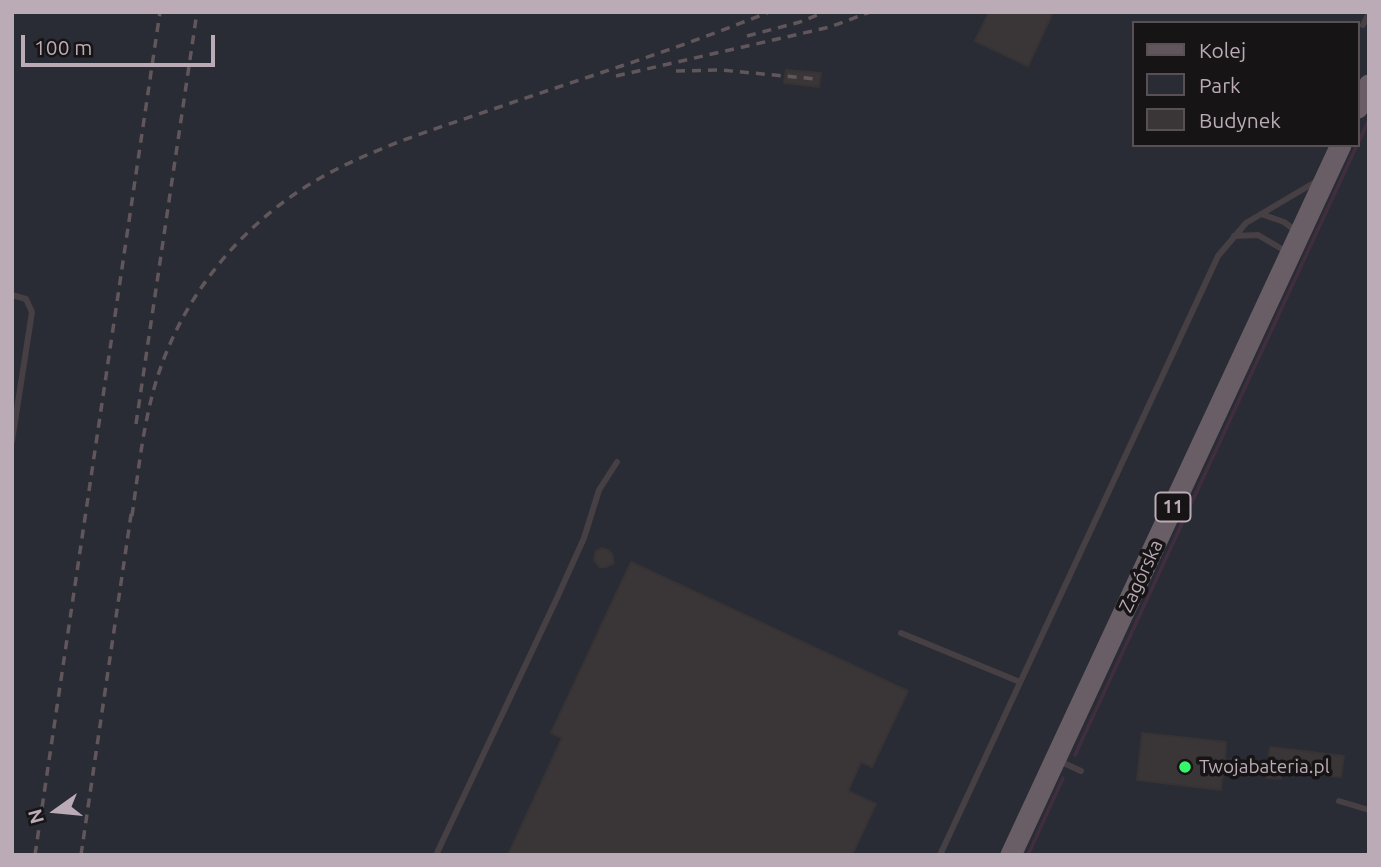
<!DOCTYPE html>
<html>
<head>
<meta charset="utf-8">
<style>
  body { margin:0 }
  #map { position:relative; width:1381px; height:867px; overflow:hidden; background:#1b191a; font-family:Ubuntu,sans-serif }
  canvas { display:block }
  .frame { position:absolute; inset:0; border:14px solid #bbabb6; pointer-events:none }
  .legend { position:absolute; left:1132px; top:21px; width:228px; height:126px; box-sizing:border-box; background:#161415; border:2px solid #585055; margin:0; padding:9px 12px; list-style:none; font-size:21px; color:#bbabb6 }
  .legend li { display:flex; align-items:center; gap:14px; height:35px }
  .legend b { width:35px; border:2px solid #585055 }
  .north { position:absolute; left:21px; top:776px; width:70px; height:70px; -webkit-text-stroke:5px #161415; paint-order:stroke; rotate:255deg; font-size:19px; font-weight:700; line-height:28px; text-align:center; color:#bbabb6 }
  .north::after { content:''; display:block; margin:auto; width:24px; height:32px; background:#bbabb6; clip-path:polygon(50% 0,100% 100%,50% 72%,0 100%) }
  .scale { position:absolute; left:21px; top:35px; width:194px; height:32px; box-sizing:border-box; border:4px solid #bbabb6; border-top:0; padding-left:9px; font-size:21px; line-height:24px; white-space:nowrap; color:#bbabb6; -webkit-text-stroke:5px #161415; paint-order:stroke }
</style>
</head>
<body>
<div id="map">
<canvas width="1381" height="867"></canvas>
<div class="frame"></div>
<ul class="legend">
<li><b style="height:9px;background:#60565c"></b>Kolej</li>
<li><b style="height:19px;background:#292c34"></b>Park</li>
<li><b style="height:19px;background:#3a3638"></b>Budynek</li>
</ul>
<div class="north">N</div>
<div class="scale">100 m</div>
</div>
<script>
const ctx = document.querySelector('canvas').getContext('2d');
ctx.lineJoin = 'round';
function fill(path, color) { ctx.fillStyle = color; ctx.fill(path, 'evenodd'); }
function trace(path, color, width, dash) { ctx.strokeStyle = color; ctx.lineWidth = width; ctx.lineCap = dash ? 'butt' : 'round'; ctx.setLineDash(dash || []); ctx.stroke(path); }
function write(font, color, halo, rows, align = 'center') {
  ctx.font = font + ' Ubuntu,sans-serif'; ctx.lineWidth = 7; ctx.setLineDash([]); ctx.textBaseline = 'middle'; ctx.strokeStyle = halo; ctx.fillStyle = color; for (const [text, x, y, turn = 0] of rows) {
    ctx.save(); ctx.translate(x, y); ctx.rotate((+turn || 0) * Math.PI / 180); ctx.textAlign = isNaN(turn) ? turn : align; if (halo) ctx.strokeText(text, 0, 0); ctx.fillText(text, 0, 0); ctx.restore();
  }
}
fill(new Path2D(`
  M 12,12 L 1369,12 L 1369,855 L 12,855 ZM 1134,23 L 1358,23 L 1358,145 L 1134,145 Z`), '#292c34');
trace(new Path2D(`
  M 1358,143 L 1369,120
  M 1075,755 L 1357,145
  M 1028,855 L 1063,778`), '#402e3f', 3.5);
const building = new Path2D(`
  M 989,12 L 1053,12 L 1028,66 L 975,41 Z
  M 786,70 L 821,73 L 819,87 L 784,83 Z
  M 602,548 L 608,550 L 612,554 L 614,563 L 606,567 L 600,567 L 594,560 L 596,551 Z
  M 631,562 L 908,691 L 872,767 L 861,762 L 848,791 L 876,804 L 852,855 L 508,855 L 562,738 L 551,733 Z
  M 1142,733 L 1226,742 L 1225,759 L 1233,760 L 1231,774 L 1223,773 L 1221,790 L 1137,780 Z
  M 1270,747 L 1344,756 L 1341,777 L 1282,771 L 1281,779 L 1266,778 Z`);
fill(building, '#3a3638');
trace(building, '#373335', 2);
trace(new Path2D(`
  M 1363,25 L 1369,13
  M 1261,214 L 1284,222 L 1296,231
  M 1234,236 L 1258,235 L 1287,252
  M 12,295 L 26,299 L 32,312 L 12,441
  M 901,633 L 1020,682
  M 1057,760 L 1081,771
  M 1339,801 L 1369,810
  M 436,855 L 557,598 L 584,538 L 599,490 L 617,462
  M 940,855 L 1218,256 L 1246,223 L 1317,181`), '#463f43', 6);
trace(new Path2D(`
  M 1358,108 L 1369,85
  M 1011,855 L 1341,145`), '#695e65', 21);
trace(new Path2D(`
  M 747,36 L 800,22 L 825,12
  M 676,71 L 721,70 L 816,79
  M 616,76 L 830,27 L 870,12
  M 136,424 L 197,12
  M 132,516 C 140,460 145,403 167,351 C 199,273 261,207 337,169 C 390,142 448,125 505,105 C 593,75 683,47 769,12
  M 35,855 L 160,12
  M 81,855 L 132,508`), '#60565c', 3.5, [9, 7]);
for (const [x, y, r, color] of [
  [1185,767,7,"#35f76b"]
]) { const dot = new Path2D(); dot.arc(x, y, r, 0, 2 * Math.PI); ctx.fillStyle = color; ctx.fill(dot); trace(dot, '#161415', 2.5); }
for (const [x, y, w] of [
  [1173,507,35]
]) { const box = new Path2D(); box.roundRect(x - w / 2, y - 14.5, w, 29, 5); ctx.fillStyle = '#161415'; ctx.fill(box); trace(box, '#bbabb6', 2); }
write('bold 18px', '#bbabb6', null, [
  ["11",1173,507]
]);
write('19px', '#bbabb6', '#161415', [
  ["Zagórska",1141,576,-65]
]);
write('19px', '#bbabb6', '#161415', [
  ["Twojabateria.pl",1199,767]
], 'left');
</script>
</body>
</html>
